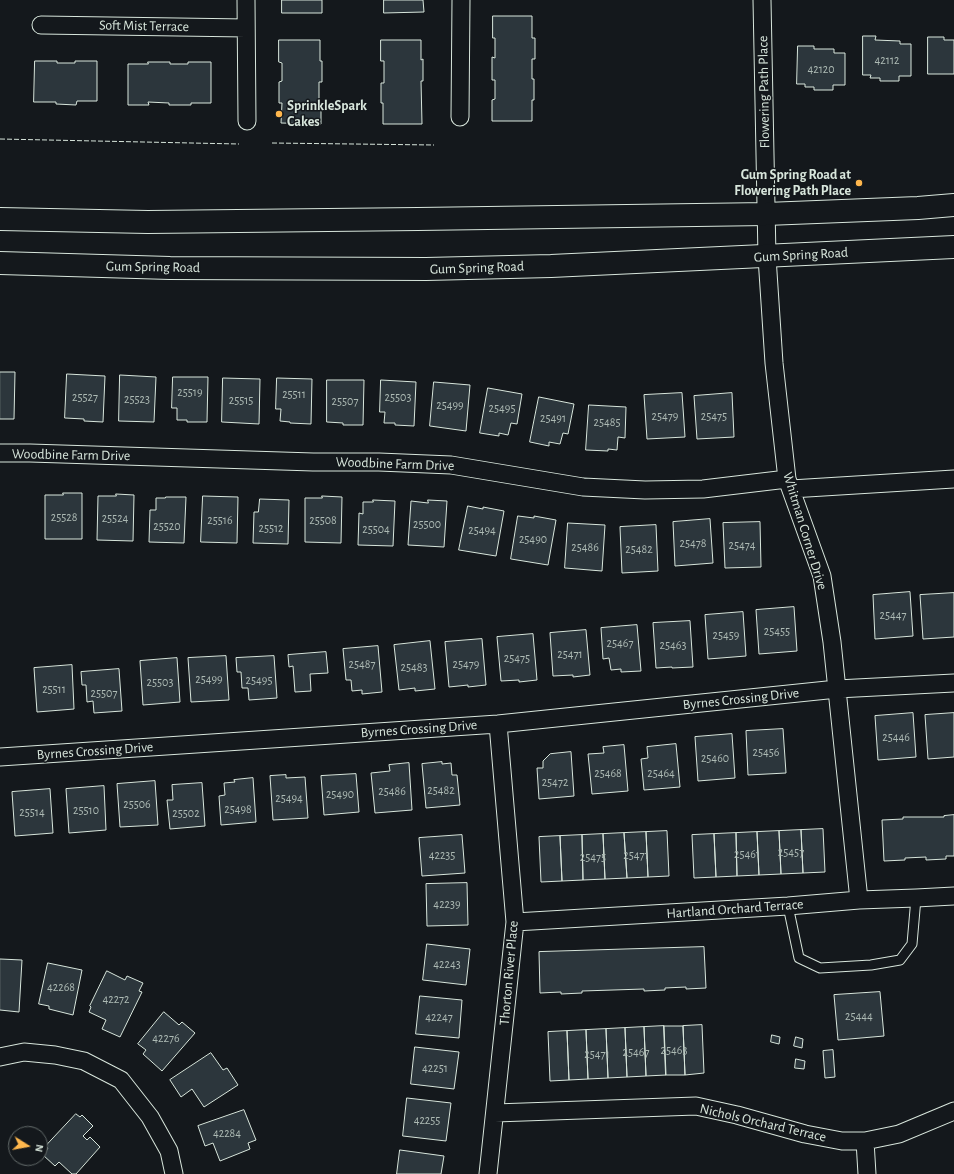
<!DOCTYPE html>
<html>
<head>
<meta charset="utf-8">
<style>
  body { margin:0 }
  #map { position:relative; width:954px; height:1174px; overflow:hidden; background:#14181c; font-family:"Alegreya Sans",sans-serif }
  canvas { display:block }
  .north { position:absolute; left:8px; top:1126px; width:40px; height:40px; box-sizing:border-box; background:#14181c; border:1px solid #626a69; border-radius:50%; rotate:101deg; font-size:11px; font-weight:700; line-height:16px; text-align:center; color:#d8e6dc }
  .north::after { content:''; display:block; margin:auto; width:14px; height:18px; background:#ffb74d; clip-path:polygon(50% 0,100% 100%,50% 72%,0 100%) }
</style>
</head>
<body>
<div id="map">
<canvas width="954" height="1174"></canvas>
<div class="north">N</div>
</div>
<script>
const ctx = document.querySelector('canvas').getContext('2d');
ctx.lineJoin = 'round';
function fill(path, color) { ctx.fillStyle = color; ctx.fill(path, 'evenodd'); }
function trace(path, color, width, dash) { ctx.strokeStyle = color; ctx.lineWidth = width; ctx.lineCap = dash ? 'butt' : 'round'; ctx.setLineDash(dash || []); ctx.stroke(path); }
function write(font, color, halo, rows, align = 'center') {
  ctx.font = font + ' "Alegreya Sans",sans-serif'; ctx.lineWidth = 3; ctx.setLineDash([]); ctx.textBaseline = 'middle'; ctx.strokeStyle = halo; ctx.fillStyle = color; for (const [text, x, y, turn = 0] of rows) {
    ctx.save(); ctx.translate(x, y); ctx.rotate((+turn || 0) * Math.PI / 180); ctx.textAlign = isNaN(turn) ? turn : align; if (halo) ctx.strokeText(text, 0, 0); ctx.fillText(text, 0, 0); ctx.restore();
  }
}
const building = new Path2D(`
  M 282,0 L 322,0 L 322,13 L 282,13 Z
  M 384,0 L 423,0 L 424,12 L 384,13 Z
  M 493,16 L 532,16 L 532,38 L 535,38 L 535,59 L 532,59 L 532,79 L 534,79 L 534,100 L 532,100 L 532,121 L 492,121 L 492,100 L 495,99 L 495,80 L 492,80 L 492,57 L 495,58 L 495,38 L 493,38 Z
  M 863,36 L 876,36 L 875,40 L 900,41 L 900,44 L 911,44 L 911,76 L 899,76 L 899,81 L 880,81 L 880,78 L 870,78 L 871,75 L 863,75 Z
  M 928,37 L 944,37 L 944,40 L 954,40 L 954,74 L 928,74 Z
  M 279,40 L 320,40 L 320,61 L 322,61 L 322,82 L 319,82 L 319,102 L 321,102 L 321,124 L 281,123 L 282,103 L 279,103 L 279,82 L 282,81 L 282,63 L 279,62 Z
  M 381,40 L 421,40 L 421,60 L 423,59 L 423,81 L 421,81 L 422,124 L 383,124 L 383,103 L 381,103 L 381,83 L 384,83 L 384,61 L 381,61 Z
  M 798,46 L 814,46 L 814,49 L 834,49 L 834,53 L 845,53 L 845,85 L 833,85 L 833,90 L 814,90 L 814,87 L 805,87 L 805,84 L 797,84 Z
  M 35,61 L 57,61 L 57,63 L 75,63 L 75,61 L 97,61 L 97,101 L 77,101 L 76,105 L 56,104 L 56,102 L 34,102 Z
  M 148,62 L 170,62 L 170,64 L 188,64 L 188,62 L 211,62 L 211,103 L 191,103 L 191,105 L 169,105 L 169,103 L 148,102 L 149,105 L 128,105 L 128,64 L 148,64 Z
  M 0,372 L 15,372 L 14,419 L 0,419 Z
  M 67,374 L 105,376 L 103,422 L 84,421 L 84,419 L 65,418 Z
  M 120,375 L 156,377 L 154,422 L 119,421 Z
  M 173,377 L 208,377 L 207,422 L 187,422 L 187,420 L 177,420 L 177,408 L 172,408 Z
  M 223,378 L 260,379 L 259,424 L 222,422 Z
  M 277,378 L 312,379 L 311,424 L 290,423 L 290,422 L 280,421 L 281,409 L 276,409 Z
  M 327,380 L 364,380 L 363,425 L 343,425 L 343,423 L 327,422 Z
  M 381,380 L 416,382 L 414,426 L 395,425 L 395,423 L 384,423 L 385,412 L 380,412 Z
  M 434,382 L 470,385 L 466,431 L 430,426 Z
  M 488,388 L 522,394 L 517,424 L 511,423 L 508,435 L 499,433 L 499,436 L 480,433 Z
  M 682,393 L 685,437 L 647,439 L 644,395 Z
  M 732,393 L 734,437 L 697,439 L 694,396 Z
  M 539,397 L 574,404 L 568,434 L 563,433 L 560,444 L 549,442 L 549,446 L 530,442 Z
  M 589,405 L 626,407 L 625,438 L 618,437 L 617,450 L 608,449 L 608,451 L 586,450 Z
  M 63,493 L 82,493 L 82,539 L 45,539 L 45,495 L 63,495 Z
  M 116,494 L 134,495 L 133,541 L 97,540 L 98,496 L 116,496 Z
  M 203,496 L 238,497 L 237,543 L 201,542 Z
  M 322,496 L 342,497 L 341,543 L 305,542 L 305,498 L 322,498 Z
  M 166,497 L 186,497 L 184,543 L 149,542 L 150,510 L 156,510 L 156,498 L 165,498 Z
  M 260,499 L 289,500 L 288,544 L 253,543 L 254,512 L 258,512 Z
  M 373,500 L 395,501 L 393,546 L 358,545 L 359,513 L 363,514 L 363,502 L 373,502 Z
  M 428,500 L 447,501 L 444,547 L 408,545 L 411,501 L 428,503 Z
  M 468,506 L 483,509 L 483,507 L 504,511 L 496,556 L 459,550 Z
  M 518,516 L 534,518 L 534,516 L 556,520 L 548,565 L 511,559 Z
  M 710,519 L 713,563 L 675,566 L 673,522 Z
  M 760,522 L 761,567 L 725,568 L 723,523 Z
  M 568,523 L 605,525 L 602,571 L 565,568 Z
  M 656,525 L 658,571 L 622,573 L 620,527 Z
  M 910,592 L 913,636 L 875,639 L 873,595 Z
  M 954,593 L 954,637 L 923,639 L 920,595 Z
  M 794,607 L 797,651 L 759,654 L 756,610 Z
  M 743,612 L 746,656 L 708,659 L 705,615 Z
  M 690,621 L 693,667 L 672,668 L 672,667 L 656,668 L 653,623 Z
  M 637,625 L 641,671 L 621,672 L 621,669 L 611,670 L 609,658 L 603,659 L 601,628 Z
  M 586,630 L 590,675 L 573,677 L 573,675 L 553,676 L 550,633 Z
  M 533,634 L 537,680 L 519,682 L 519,680 L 501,681 L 497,637 Z
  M 482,639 L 486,685 L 468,687 L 468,685 L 449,687 L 445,642 Z
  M 430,641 L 435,689 L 415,691 L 415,688 L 399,690 L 394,645 Z
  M 378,646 L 382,692 L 362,694 L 362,690 L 352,691 L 351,680 L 346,680 L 343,649 Z
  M 326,652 L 328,673 L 310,674 L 311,691 L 295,692 L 293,666 L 289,667 L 288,655 Z
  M 226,656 L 229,700 L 191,702 L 188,658 Z
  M 274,656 L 277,698 L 249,700 L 248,688 L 242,688 L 241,672 L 237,672 L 236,658 Z
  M 177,658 L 180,702 L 143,705 L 140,661 Z
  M 72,665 L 74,709 L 37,712 L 34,668 Z
  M 119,669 L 122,711 L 94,713 L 93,701 L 87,702 L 86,685 L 82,685 L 81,672 Z
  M 913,713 L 916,757 L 878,760 L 875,716 Z
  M 954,713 L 954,757 L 928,759 L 925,715 Z
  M 783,729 L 786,773 L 748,775 L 746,731 Z
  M 732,734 L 735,778 L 698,781 L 695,737 Z
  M 676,744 L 680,787 L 644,790 L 641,759 L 648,758 L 647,747 Z
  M 624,745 L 628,791 L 592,794 L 588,754 L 604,753 L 603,747 Z
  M 571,752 L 574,796 L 539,799 L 537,768 L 543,768 L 543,761 L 550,754 Z
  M 442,762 L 442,764 L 451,763 L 452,775 L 457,775 L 460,805 L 426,808 L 422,764 Z
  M 409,763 L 412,810 L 375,813 L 371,773 L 390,771 L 389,765 Z
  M 356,774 L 359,812 L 324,815 L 321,776 Z
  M 286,775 L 286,778 L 305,777 L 308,818 L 273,820 L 270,776 Z
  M 253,778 L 256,822 L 221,825 L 219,796 L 225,795 L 224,783 L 235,782 L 234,780 Z
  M 155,781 L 158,825 L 120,827 L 117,784 Z
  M 202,783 L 205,826 L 170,829 L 167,800 L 173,800 L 172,785 Z
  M 104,786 L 106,830 L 69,833 L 66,789 Z
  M 50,789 L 53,833 L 15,836 L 12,792 Z
  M 954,815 L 954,856 L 946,856 L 946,859 L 926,860 L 926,857 L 905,858 L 905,860 L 884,861 L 882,820 L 903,819 L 903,817 L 944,817 L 944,816 Z
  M 823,829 L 825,872 L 803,873 L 801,830 Z
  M 801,830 L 803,873 L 781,874 L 779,831 Z
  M 667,831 L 669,876 L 648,877 L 646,832 Z
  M 779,831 L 781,874 L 759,875 L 757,832 Z
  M 646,832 L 648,877 L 627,878 L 624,833 Z
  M 757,832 L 759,875 L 737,876 L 736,833 Z
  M 624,833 L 627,878 L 605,879 L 603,834 Z
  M 736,833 L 737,876 L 716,877 L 714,834 Z
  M 603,834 L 605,879 L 583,880 L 582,835 Z
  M 714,834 L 716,877 L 694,878 L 692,835 Z
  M 462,835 L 465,873 L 422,876 L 419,838 Z
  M 582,835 L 583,880 L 562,881 L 560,836 Z
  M 560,836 L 562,881 L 541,882 L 539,837 Z
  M 467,883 L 468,925 L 427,926 L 426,884 Z
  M 427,944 L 470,949 L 466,985 L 423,980 Z
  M 704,947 L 706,988 L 686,989 L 686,987 L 665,988 L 665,990 L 644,991 L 644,989 L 582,991 L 582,993 L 561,994 L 561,992 L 540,993 L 539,952 Z
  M 0,959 L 22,960 L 19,1012 L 0,1010 Z
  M 48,963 L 82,970 L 73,1015 L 49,1009 L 49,1006 L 39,1004 Z
  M 107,971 L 125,980 L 127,976 L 143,983 L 139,991 L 142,992 L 120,1037 L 102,1029 L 106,1020 L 89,1012 L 91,1007 L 90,1006 Z
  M 880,992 L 884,1036 L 838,1040 L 834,995 Z
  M 420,996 L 462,1000 L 459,1038 L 416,1034 Z
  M 164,1012 L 179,1025 L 182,1022 L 195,1033 L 162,1071 L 143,1054 L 146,1050 L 138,1044 Z
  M 702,1025 L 704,1073 L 685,1075 L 683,1026 Z
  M 664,1026 L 683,1026 L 685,1075 L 666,1075 Z
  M 664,1026 L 666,1075 L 646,1076 L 644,1027 Z
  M 644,1027 L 646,1076 L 627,1077 L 625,1028 Z
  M 625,1028 L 627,1077 L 608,1078 L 606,1029 Z
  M 606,1029 L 608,1078 L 588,1079 L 586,1030 Z
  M 586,1030 L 588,1079 L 569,1080 L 567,1031 Z
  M 567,1031 L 569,1080 L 550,1081 L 548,1032 Z
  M 772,1035 L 780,1037 L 779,1044 L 771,1042 Z
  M 796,1037 L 803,1039 L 802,1048 L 794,1046 Z
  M 415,1047 L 459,1052 L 454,1089 L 411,1084 Z
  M 833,1050 L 835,1077 L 825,1078 L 823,1051 Z
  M 211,1053 L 223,1070 L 227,1068 L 238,1085 L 204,1107 L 192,1089 L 181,1097 L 170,1080 Z
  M 796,1059 L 805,1061 L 804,1069 L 795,1068 Z
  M 407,1098 L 451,1103 L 446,1141 L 403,1136 Z
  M 244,1110 L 256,1140 L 248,1143 L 250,1149 L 220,1161 L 213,1143 L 205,1146 L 198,1126 Z
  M 76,1114 L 80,1117 L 82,1115 L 93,1126 L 83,1136 L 87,1140 L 90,1137 L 100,1147 L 76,1174 L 72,1174 L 59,1162 L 55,1166 L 43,1155 L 48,1148 L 46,1146 Z
  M 400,1150 L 444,1156 L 441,1174 L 397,1174 Z`);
fill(building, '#2c363c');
trace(building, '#d8e6dc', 1);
const service = new Path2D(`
  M 788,906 L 799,958 L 820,968 L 871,965 L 900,960 L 912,944 L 916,898`);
const minor = new Path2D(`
  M 246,0 L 247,121
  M 762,0 L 767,257 L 774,363 L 787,479 L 822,576 L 832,642 L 859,900
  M 41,25 L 246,28
  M 460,117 L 461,0
  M 0,453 L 30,453 L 313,462 L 379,462 L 451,465 L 583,487 L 645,490 L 703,489 L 787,479
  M 791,489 L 954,479
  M 0,757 L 498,724 L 837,689 L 954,683
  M 515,922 L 788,906 L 859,900 L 916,898 L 954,896
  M 0,1057 L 24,1052 L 55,1055 L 84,1061 L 121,1080 L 150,1117 L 169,1151 L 174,1174
  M 495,1113 L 696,1106 L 737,1115 L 805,1134 L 842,1141 L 865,1141 L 899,1134 L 954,1111
  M 865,1141 L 867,1174
  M 488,1174 L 515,922 L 498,724`);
const secondary = new Path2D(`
  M 0,219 L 148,222 L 418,219 L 766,214 L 918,208 L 954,205
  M 0,263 L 170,268 L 426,269 L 551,266 L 954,247`);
trace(service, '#d8e6dc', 11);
trace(minor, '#d8e6dc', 19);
trace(secondary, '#d8e6dc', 24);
trace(service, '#14181c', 9);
trace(minor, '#14181c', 17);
trace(secondary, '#14181c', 22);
trace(new Path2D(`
  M 0,139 L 239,144
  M 272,143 L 434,145`), '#d8e6dc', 1, [5, 2]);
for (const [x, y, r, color] of [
  [279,114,4,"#ffb74d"],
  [859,183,4,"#ffb74d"]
]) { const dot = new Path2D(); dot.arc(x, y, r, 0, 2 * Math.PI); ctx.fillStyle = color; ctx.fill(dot); trace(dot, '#14181c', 1.5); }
write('12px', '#adbab4', null, [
  ["42112",887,60],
  ["42120",821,69],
  ["25519",190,392],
  ["25511",294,394],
  ["25527",85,397],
  ["25503",398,397],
  ["25523",137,399],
  ["25515",241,400],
  ["25507",345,401],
  ["25499",450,405],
  ["25495",502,408],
  ["25479",665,416],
  ["25475",714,416],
  ["25491",553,418],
  ["25485",607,422],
  ["25528",64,517],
  ["25524",115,518],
  ["25516",220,520],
  ["25508",323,520],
  ["25500",427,524],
  ["25520",167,526],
  ["25512",271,528],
  ["25504",376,529],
  ["25494",482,530],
  ["25490",533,539],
  ["25478",693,543],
  ["25474",742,545],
  ["25486",585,547],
  ["25482",639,549],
  ["25447",893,615],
  ["25455",777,631],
  ["25459",726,635],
  ["25467",620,643],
  ["25463",673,645],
  ["25471",570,654],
  ["25475",517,658],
  ["25487",362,664],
  ["25479",466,664],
  ["25483",414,667],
  ["25499",209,679],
  ["25495",259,680],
  ["25503",160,682],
  ["25511",54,689],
  ["25507",104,693],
  ["25446",896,737],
  ["25456",766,752],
  ["25460",715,758],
  ["25468",608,773],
  ["25464",661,773],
  ["25472",555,782],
  ["25482",441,790],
  ["25486",392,791],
  ["25490",340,794],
  ["25494",289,798],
  ["25506",137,804],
  ["25498",238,809],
  ["25510",86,810],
  ["25514",32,812],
  ["25502",186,813],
  ["25457",791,852],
  ["25461",747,854],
  ["42235",442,855],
  ["25471",636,855],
  ["25475",593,857],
  ["42239",447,904],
  ["42243",447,964],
  ["42268",61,987],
  ["42272",116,999],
  ["25444",859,1016],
  ["42247",439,1017],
  ["42276",166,1038],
  ["25463",674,1050],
  ["25467",636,1052],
  ["25471",597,1054],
  ["42251",435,1068],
  ["42255",427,1120],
  ["42284",227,1133]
]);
write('14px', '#d8e6dc', '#14181c', [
  ["Soft Mist Terrace",144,26,1],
  ["Flowering Path Place",764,92,-91],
  ["Gum Spring Road",801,255,-3],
  ["Gum Spring Road",153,267,1],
  ["Gum Spring Road",477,268,-2],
  ["Woodbine Farm Drive",71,455,1],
  ["Woodbine Farm Drive",395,464,2],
  ["Whitman Corner Drive",805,531,73],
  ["Byrnes Crossing Drive",741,699,-6],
  ["Byrnes Crossing Drive",419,729,-4],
  ["Byrnes Crossing Drive",95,751,-4],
  ["Hartland Orchard Terrace",735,909,-4],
  ["Thorton River Place",509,973,-85],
  ["Nichols Orchard Terrace",763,1123,13]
]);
write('bold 14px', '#d8e6dc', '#14181c', [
  ["SprinkleSpark",287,106],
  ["Cakes",287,122],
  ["Gum Spring Road at",851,175,"right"],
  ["Flowering Path Place",851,191,"right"]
], 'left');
</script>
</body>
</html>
